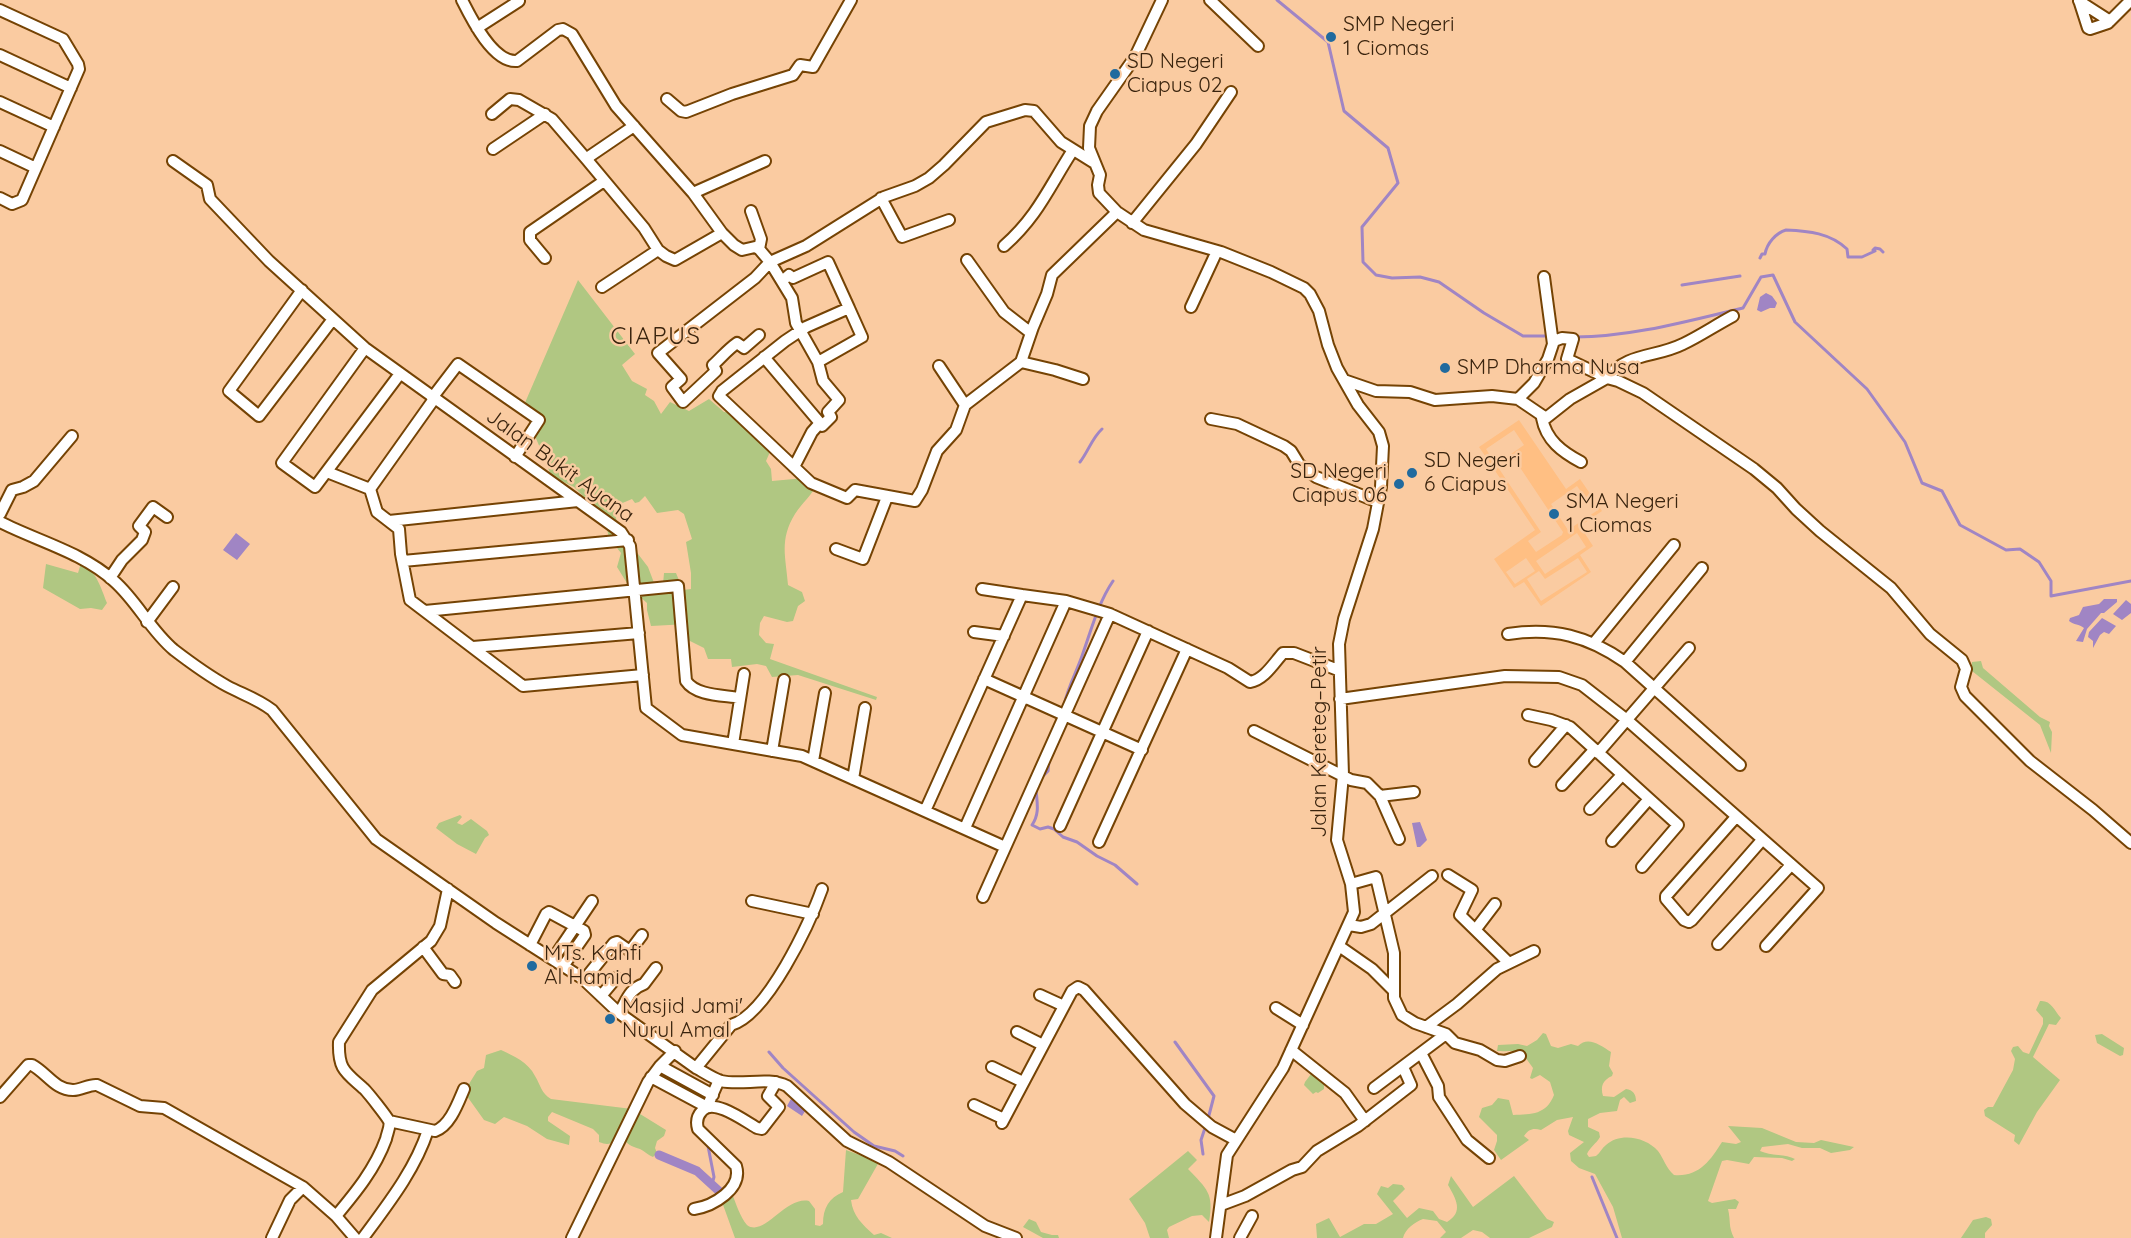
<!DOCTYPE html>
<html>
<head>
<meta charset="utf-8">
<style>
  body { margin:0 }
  canvas { display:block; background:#facba1 }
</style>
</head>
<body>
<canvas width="2131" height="1238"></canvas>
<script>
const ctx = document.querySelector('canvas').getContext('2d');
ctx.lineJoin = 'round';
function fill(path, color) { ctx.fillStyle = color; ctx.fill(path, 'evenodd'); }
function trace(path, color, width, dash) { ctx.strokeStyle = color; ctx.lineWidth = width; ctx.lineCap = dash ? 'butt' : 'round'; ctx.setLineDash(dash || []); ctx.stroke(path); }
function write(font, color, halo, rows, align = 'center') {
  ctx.font = font + ' Quicksand,sans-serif'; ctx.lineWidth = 5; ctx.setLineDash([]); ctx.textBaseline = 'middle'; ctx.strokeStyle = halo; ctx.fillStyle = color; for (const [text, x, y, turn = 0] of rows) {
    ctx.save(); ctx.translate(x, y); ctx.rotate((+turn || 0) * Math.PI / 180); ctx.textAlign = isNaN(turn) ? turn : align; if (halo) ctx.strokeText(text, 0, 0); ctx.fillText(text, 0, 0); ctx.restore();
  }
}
fill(new Path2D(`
  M 1519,420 L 1566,489 L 1580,479 L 1602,511 L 1580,526 L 1593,546 L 1580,555 L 1591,572 L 1541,606 L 1524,582 L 1514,588 L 1494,559 L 1535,530 L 1479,447 ZM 1514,430 L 1524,445 L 1511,454 L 1563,532 L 1562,535 L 1536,552 L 1528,541 L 1541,532 L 1486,449 ZM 1577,486 L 1586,499 L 1590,497 L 1598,510 L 1568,530 L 1551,504 ZM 1577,533 L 1586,547 L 1545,574 L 1536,561 ZM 1526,558 L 1535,571 L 1515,584 L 1506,572 ZM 1578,558 L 1587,572 L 1541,601 L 1527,579 L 1539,571 L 1545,579 Z`), '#ffbf83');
fill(new Path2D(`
  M 578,280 L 635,354 L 622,365 L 632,381 L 647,389 L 645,395 L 654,401 L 661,414 L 670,402 L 689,411 L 709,399 L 724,412 L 738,413 L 769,436 L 773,445 L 766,461 L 771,469 L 772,481 L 805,478 L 818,483 C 812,495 802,503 795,514 C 779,540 786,557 788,585 L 802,592 L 805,601 L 798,606 L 793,621 L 787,622 L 764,616 L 760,623 L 759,635 L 766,643 L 774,644 L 770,659 L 877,697 L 876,700 L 798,675 L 772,677 L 766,666 L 757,664 L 732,667 L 731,659 L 708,659 L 704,648 L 686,639 L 688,624 L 651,626 L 647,610 L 647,603 L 630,588 L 617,567 L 621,553 L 609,538 L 603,511 L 583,496 L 574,487 L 551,476 C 543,452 531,430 524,405 ZM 645,496 L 657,513 L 678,510 L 684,514 L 692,539 L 686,542 L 691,573 L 691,589 L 683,590 L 676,573 L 664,573 L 663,584 L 656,588 L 648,567 L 619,529 L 613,507 L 632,499 L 635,503 L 639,502 Z
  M 81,563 C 96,570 101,588 107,603 L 102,610 L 91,608 L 80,609 L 43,588 L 46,564 L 78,573 Z
  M 1981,661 L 1983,668 L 2040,717 L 2050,722 L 2049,726 L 2052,732 L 2051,753 L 2040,725 L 1972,671 L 1972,662 Z
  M 460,815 L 462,817 L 457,823 L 462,825 L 471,819 L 487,831 L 489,835 L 485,838 L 476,854 L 457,844 L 436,828 L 439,823 Z
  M 2040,1001 C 2051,1000 2054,1010 2061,1018 L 2056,1025 L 2049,1024 L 2033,1057 L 2060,1080 L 2037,1112 L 2019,1145 L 2014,1141 L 2015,1135 L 1985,1116 L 1984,1110 L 1988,1107 L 1993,1107 L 2013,1070 L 2015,1059 L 2011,1051 L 2013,1047 L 2018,1046 L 2023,1052 L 2029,1054 L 2043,1024 L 2043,1018 L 2036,1010 Z
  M 1543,1033 L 1546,1034 L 1551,1046 L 1558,1048 L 1571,1044 L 1578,1046 C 1588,1036 1600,1045 1611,1052 L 1609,1066 L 1613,1073 L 1612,1076 C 1603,1080 1600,1086 1603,1096 L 1614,1097 L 1626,1089 C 1633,1090 1636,1094 1636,1101 L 1630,1103 L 1624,1097 L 1620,1100 L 1617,1111 L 1600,1113 L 1588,1119 L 1588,1127 L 1599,1132 L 1600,1137 C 1596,1144 1590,1147 1587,1154 L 1589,1157 L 1596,1156 C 1600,1153 1602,1148 1606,1145 C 1620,1132 1646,1137 1658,1151 C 1664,1159 1666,1168 1674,1175 C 1699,1177 1710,1161 1722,1142 L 1736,1144 L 1741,1142 L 1728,1126 L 1762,1128 L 1796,1142 L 1814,1143 L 1821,1140 L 1854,1147 L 1850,1150 L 1831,1153 L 1820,1148 L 1802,1148 L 1788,1144 L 1762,1147 L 1760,1151 C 1771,1156 1786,1154 1795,1159 L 1792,1161 L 1782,1158 L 1754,1157 L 1749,1164 L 1727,1160 L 1722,1161 L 1708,1201 L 1712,1203 L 1735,1199 L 1739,1202 L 1736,1209 L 1728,1209 C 1731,1221 1728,1226 1734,1238 L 1622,1238 L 1613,1207 L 1595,1174 L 1579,1168 L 1571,1161 L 1570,1153 L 1584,1142 L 1569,1135 L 1568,1131 L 1573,1117 L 1557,1120 L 1541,1130 C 1533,1128 1529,1129 1524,1136 L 1529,1140 L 1501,1160 L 1494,1150 L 1497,1141 L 1497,1135 L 1479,1117 L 1482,1108 L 1492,1105 L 1498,1098 L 1509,1100 L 1513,1115 C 1532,1114 1546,1115 1554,1095 L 1550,1082 L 1540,1075 L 1532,1079 L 1530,1078 L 1533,1068 C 1518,1046 1520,1052 1497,1051 L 1498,1045 L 1518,1044 L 1527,1046 L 1537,1040 Z
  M 2102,1034 L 2124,1048 L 2123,1055 L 2120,1056 L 2097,1043 L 2095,1035 Z
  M 501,1050 C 514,1056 528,1062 535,1076 C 541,1086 541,1093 551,1099 L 632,1109 L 666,1130 L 664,1136 L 657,1141 L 655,1148 L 657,1153 L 653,1157 C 648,1155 644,1151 640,1149 C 633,1147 630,1146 624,1140 L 616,1139 C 610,1145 607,1145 599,1142 L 599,1135 L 593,1129 L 552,1112 L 548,1117 L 548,1121 L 570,1136 L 569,1145 L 547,1139 L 527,1126 L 504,1117 L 495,1124 L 484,1120 L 464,1092 L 477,1071 L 484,1068 L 486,1055 Z
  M 1314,1070 L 1324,1082 L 1324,1089 L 1318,1093 L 1316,1092 L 1313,1094 L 1304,1085 L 1305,1082 Z
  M 846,1150 L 879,1162 L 858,1199 L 851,1200 C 853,1216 862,1224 874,1235 L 881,1233 L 892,1238 L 735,1238 L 722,1202 L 732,1194 C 736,1203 740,1217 747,1225 C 764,1238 785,1196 809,1201 L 815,1209 L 815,1225 L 820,1226 L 823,1224 C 823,1208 829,1198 843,1192 Z
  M 1188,1151 L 1197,1160 L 1188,1169 C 1207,1189 1214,1193 1209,1222 L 1202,1215 L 1192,1216 L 1169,1227 L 1167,1230 L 1169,1238 L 1150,1238 L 1145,1223 L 1129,1199 Z
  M 1451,1176 L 1473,1207 L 1514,1176 L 1547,1219 L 1554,1222 L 1552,1227 L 1529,1238 L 1490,1238 L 1482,1232 L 1473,1230 L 1461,1238 L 1440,1238 L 1446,1232 L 1437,1221 L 1423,1219 C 1415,1222 1405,1229 1403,1238 L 1317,1238 L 1316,1224 L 1329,1218 L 1340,1237 L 1364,1224 L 1376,1224 L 1393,1214 L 1377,1194 L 1381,1186 L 1388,1188 L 1393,1184 L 1402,1185 L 1405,1189 L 1393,1201 L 1407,1218 L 1419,1208 L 1433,1211 L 1439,1219 L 1447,1222 C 1464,1212 1456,1199 1448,1185 Z
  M 1986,1217 L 1991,1219 L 1992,1225 L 1985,1233 L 1985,1238 L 1961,1238 L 1973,1220 Z
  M 1029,1219 L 1036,1222 L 1041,1232 L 1052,1235 L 1058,1235 L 1059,1238 L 1043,1238 L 1023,1227 Z`), '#b0c782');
fill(new Path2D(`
  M 1766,293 L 1772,296 L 1777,303 L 1775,308 L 1770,308 L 1761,312 L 1757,310 L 1760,297 Z
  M 236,533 L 250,544 L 237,560 L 223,550 Z
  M 2104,599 L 2117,599 L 2117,602 L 2104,613 L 2101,613 L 2087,629 L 2083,642 L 2076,641 L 2084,628 C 2079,624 2074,625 2069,621 L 2070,618 L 2079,615 L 2083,607 L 2099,604 Z
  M 2126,600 L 2131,604 L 2131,613 L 2122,620 L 2113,614 Z
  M 2102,618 L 2116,626 L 2109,634 L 2104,632 L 2100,635 L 2093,648 L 2093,641 L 2088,637 L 2089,632 Z
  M 1420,822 L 1427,840 L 1420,847 L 1417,847 L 1412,823 Z
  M 792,1097 L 807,1108 L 802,1116 L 787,1106 Z`), '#a085c4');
trace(new Path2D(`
  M 1277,0 L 1328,42 L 1344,111 L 1388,148 L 1398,183 L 1362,227 L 1363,262 L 1376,275 L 1392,278 L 1420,277 L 1439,282 L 1484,313 L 1523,336 L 1551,336
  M 1760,258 L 1762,254 L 1765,254 C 1767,243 1776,233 1786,230 C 1809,231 1830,233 1847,249 L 1848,257 L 1862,257 L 1875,251 L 1873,250 L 1875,248 L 1880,249 L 1883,252
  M 1682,285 L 1740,276
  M 1575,337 C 1631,337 1688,321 1743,308 L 1761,277 L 1773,275 L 1795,322 L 1867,389 L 1905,442 L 1922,483 L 1942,491 L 1960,525 L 2006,550 L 2020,549 L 2039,562 L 2051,581 L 2051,596 L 2131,581
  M 1080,462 C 1088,452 1092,438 1102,429
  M 1064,705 C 1068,687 1076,673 1082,656 C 1091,631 1098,603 1113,581
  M 1041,778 L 1048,771 L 1049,760
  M 1036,789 C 1037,803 1040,813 1032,825 L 1040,829 L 1048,827 L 1054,829 L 1063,837 L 1077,842 L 1097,856 L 1115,865 L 1137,884
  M 1175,1042 L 1214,1096 L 1208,1119
  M 769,1052 L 783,1068 L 854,1132 L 874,1146 L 895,1151 L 903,1156
  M 697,1134 L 708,1146 L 714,1177 L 712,1184
  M 1203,1154 L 1201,1140 L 1206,1125
  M 1592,1177 L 1617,1238`), '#a085c4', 3);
trace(new Path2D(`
  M 659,1155 L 697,1171 L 720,1192`), '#a085c4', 9);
const minor = new Path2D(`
  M 462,0 C 471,18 493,63 517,61 L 558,30 L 563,29 L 572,34 L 616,106 L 693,193 L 722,233 L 734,245 L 742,250 L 755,247 L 759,249 L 770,262 L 806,246 L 884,197 L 915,186 L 929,178 L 944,165 L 986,122 L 1025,110 L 1034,111 L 1061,142 L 1093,162
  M 1162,0 L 1135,57 L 1097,111 L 1090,126 L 1089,148 L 1100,175 L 1098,185 L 1099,193 L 1117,212 L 1144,230 L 1221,252 L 1271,272 L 1304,288 L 1310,294 L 1319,311 L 1328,345 L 1337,368 L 1358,405 L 1379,432 L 1383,446 L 1381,487 L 1373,529 L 1344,619 L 1339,644 L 1343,775 L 1337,840 L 1351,884 L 1354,912 L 1283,1068 L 1227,1155 L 1216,1238
  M 1210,0 L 1258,46
  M 2079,0 L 2088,28 L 2090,29 L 2108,23 L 2131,0
  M 2079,1 L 2110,21
  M 0,10 L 63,39 L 78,64 L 79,69 L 22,200 L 12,204 L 0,198
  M 477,28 L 519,1
  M 0,55 L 71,88
  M 667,99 L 681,111 L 686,112 L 732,94 L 793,75 L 800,65 L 813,67 L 851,0
  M 0,102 L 54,127
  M 492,114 L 510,99 L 519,100 L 552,119 L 588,161
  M 634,126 L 590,156 L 588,161 L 644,228 L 658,250 L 666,256 L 675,260 L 722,233
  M 493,149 L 545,114
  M 0,151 L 36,168
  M 173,161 L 207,185 L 210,199 L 269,261 L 365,348 L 621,532 L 630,546 L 646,708 L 682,735 L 802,756 L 1005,847
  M 693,193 L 765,161
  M 881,198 L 902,237 L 949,220
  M 751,211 L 761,239 L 759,249
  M 1132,223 L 1196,144 L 1231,92
  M 1004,246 C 1038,216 1049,187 1073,150
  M 545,258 L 530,240 L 530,232 L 604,181
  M 967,260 L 1004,312 L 1031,333
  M 782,281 L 789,275 L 793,278 L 828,262 L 849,308
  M 602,287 L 658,250
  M 302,290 L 229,391 L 259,416 L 333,319
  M 1191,307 L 1217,251
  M 759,335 L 744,348 L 737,343 C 727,350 721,358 713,365 L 716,371 L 683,402 L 672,387 L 681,379 L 658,353 L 755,278 L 770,262 L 792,298 L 796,323 L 818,362 L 823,381 L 839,400 L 828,412 L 831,417 L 822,426 L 820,423 L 812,432 L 794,467
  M 1554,341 L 1562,338 L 1573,339 L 1567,359 L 1607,378 C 1628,352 1655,358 1683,344 C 1700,336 1716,325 1733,316
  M 365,348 L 282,463 L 315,487 L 399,375
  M 764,357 L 820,423
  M 818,362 L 862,337 L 849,308 L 806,327 L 785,341 L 722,391 L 719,396 L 811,483 L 847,498 L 855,490 L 915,501 L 922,490 L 937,451 L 956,430 L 965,405
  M 1021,362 L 1033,327 L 1047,294 L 1052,275 L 1117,212
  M 939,366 L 965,405 L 1021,362 L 1055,370 L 1083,379
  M 1344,380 L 1376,391 L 1410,392 L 1435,400 L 1492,396 L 1518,399 L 1546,418 L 1570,399 L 1607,378 L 1618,381 L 1643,393 L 1754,469 L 1777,488 L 1796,509 L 1820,531 L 1891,588 L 1930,634 L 1962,660 L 1966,669 L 1961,687 L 1965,696 L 2030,761 L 2093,810 L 2131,843
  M 432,398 L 458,364 L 539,420 L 515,457
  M 1518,399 L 1534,383 L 1548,359 L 1553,344 L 1544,277
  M 1542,418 C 1546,440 1562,452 1581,462
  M 1211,419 L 1237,424 L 1284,446 L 1291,451 L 1299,464 L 1316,477 L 1378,502
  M 327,472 L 370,489
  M 370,489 L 377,512 L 399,529 L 401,554 L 410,600 L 523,686 L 643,675
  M 370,489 L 434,399
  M 0,514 L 12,490 L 23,487 L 34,481 L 72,436
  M 389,521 L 578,501
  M 0,522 C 37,541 82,552 114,581 C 137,601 150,630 174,650 C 191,663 209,676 227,686 C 242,694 258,699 272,710 L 376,839 L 496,923 L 582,978 L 619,1013 L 696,1068 C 704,1072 712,1078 721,1081 C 743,1086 767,1076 787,1086 L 847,1141 L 889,1162 L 985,1226 L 1016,1238
  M 836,549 L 863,559 L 887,497
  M 403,561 L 628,540
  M 110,578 L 122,560 L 142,540 L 145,532 L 139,526 L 153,507 L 167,517
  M 982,589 L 1022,595
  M 425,611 L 678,586 L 686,681 C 696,696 723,695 740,698
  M 147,622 L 173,587
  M 974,632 L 1004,636
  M 1508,634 C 1553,627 1588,636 1625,662 L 1740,765
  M 1594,643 L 1674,545
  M 473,647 L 639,633
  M 1625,662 L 1702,568
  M 984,679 L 1142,750
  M 1340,699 L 1505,676 L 1559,677 L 1582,685 L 1627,720 L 1818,888 L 1766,946
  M 1528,715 L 1551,720 L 1570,727 L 1678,825 L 1642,867
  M 1254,731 L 1351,780 L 1367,783 L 1380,796 L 1399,839
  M 733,744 L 744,674
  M 772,751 L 784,680
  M 1598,753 L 1689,648
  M 813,761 L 825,693
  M 1535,761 L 1566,725
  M 853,779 L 865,708
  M 1562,785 L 1594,750
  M 1380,796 L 1414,792
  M 1590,809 L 1622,775
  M 925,811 L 1022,595 L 1066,601 L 1110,614 L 1228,668 L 1250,682 C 1264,680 1274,663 1283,653 L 1294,653 L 1338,670
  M 1736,817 L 1666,896 L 1666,899 L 1684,920 L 1689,922 L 1692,920 L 1762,840
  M 1060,826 L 1148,631
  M 965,828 L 1066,601
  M 1612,841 L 1649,799
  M 1099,842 L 1187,649
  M 1448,875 L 1472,890 L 1460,915 L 1508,962
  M 1351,884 L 1376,877 L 1394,953 L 1394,998 L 1402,1015 L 1415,1023 L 1446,1034 L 1455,1043 L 1480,1050 L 1497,1060 L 1505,1061 L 1520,1056
  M 983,897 L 1110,614
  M 752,901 L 813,914
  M 1349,925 L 1361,927 L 1371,924 L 1432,876
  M 1476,929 L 1495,904
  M 1718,944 L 1791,865
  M 530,945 L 546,914 L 549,912 L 584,931 L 585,935 L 564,965
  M 1339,946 L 1372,969 L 1393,990
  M 423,947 L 443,974 L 450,975 L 455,982
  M 553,959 L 592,901
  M 585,979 L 614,943 L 617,942 L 630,951 L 642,935
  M 1040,995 L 1064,1006
  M 601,996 L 616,978
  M 1276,1008 L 1303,1025
  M 619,1013 C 627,1000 629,989 644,984 L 656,968
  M 1426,1027 L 1457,1004 L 1497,969 L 1534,951
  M 1017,1032 L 1043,1045
  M 1291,1050 L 1345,1093 L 1365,1121
  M 1421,1053 L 1438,1086 L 1439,1097 L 1467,1140 L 1489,1158
  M 660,1066 L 713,1095
  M 992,1067 L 1023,1082
  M 696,1068 L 731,1025 C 767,1015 810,923 822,889
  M 651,1077 L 707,1107 L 719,1080
  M 1374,1088 L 1446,1034
  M 0,1097 L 28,1065 L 32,1065 C 47,1073 55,1090 73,1090 C 82,1090 89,1084 97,1085 L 140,1106 L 164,1108 L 303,1187 L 336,1216 L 355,1238
  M 974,1105 L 1004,1119
  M 389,1121 L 435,1131 C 450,1126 458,1103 464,1089
  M 1002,1123 L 1072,991 L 1078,987 L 1084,990 L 1185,1104 L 1212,1127 L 1236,1140
  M 1221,1205 L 1245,1196 L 1292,1170 L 1302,1167 L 1317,1151 L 1358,1126 L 1411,1085 L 1403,1067
  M 694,1209 C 713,1206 743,1189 736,1166 L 698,1129 C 696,1122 697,1116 702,1111 C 713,1097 745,1121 757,1128 L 762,1129 L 779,1107 L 768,1096 L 776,1082
  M 336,1216 C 356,1192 375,1169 386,1139 C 387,1133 391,1126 389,1121 C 387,1117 367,1091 363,1088 C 345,1072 338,1069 339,1042 L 372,990 L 431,941 L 440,926 L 448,889
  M 272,1238 L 290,1200 L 303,1187
  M 363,1238 C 388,1204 415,1170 428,1130
  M 572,1238 L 648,1082 L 660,1066 L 675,1051
  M 1240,1238 L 1252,1216`);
trace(minor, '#754304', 14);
trace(minor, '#fff', 10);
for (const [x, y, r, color] of [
  [1331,37,6,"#206a9e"],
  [1115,74,6,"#206a9e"],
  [1445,368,6,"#206a9e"],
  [1412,473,6,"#206a9e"],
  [1399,484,6,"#206a9e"],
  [1554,514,6,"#206a9e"],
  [532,966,6,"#206a9e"],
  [610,1019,6,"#206a9e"]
]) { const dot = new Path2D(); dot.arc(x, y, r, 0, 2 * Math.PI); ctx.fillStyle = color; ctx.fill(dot); trace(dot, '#facba1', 2); }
write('21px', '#3a240e', '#facba1', [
  ["SMP Negeri",1343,25],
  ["1 Ciomas",1343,49],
  ["SD Negeri",1127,62],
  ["Ciapus 02",1127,86],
  ["SMP Dharma Nusa",1457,368],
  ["SD Negeri",1424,461],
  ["6 Ciapus",1424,485],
  ["SD Negeri",1387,472,"right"],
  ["Ciapus 06",1387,496,"right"],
  ["SMA Negeri",1566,502],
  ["1 Ciomas",1566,526],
  ["MTs. Kahfi",544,954],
  ["Al Hamid",544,978],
  ["Masjid Jami'",622,1007],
  ["Nurul Amal",622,1031]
], 'left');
write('21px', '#3a240e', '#facba1', [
  ["Jalan Bukit Ayana",560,466,36],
  ["Jalan Kereteg–Petir",1320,742,-90]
]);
ctx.letterSpacing = '1.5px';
write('24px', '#3a240e', '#facba1', [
  ["CIAPUS",656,337]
]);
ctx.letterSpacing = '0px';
</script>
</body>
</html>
